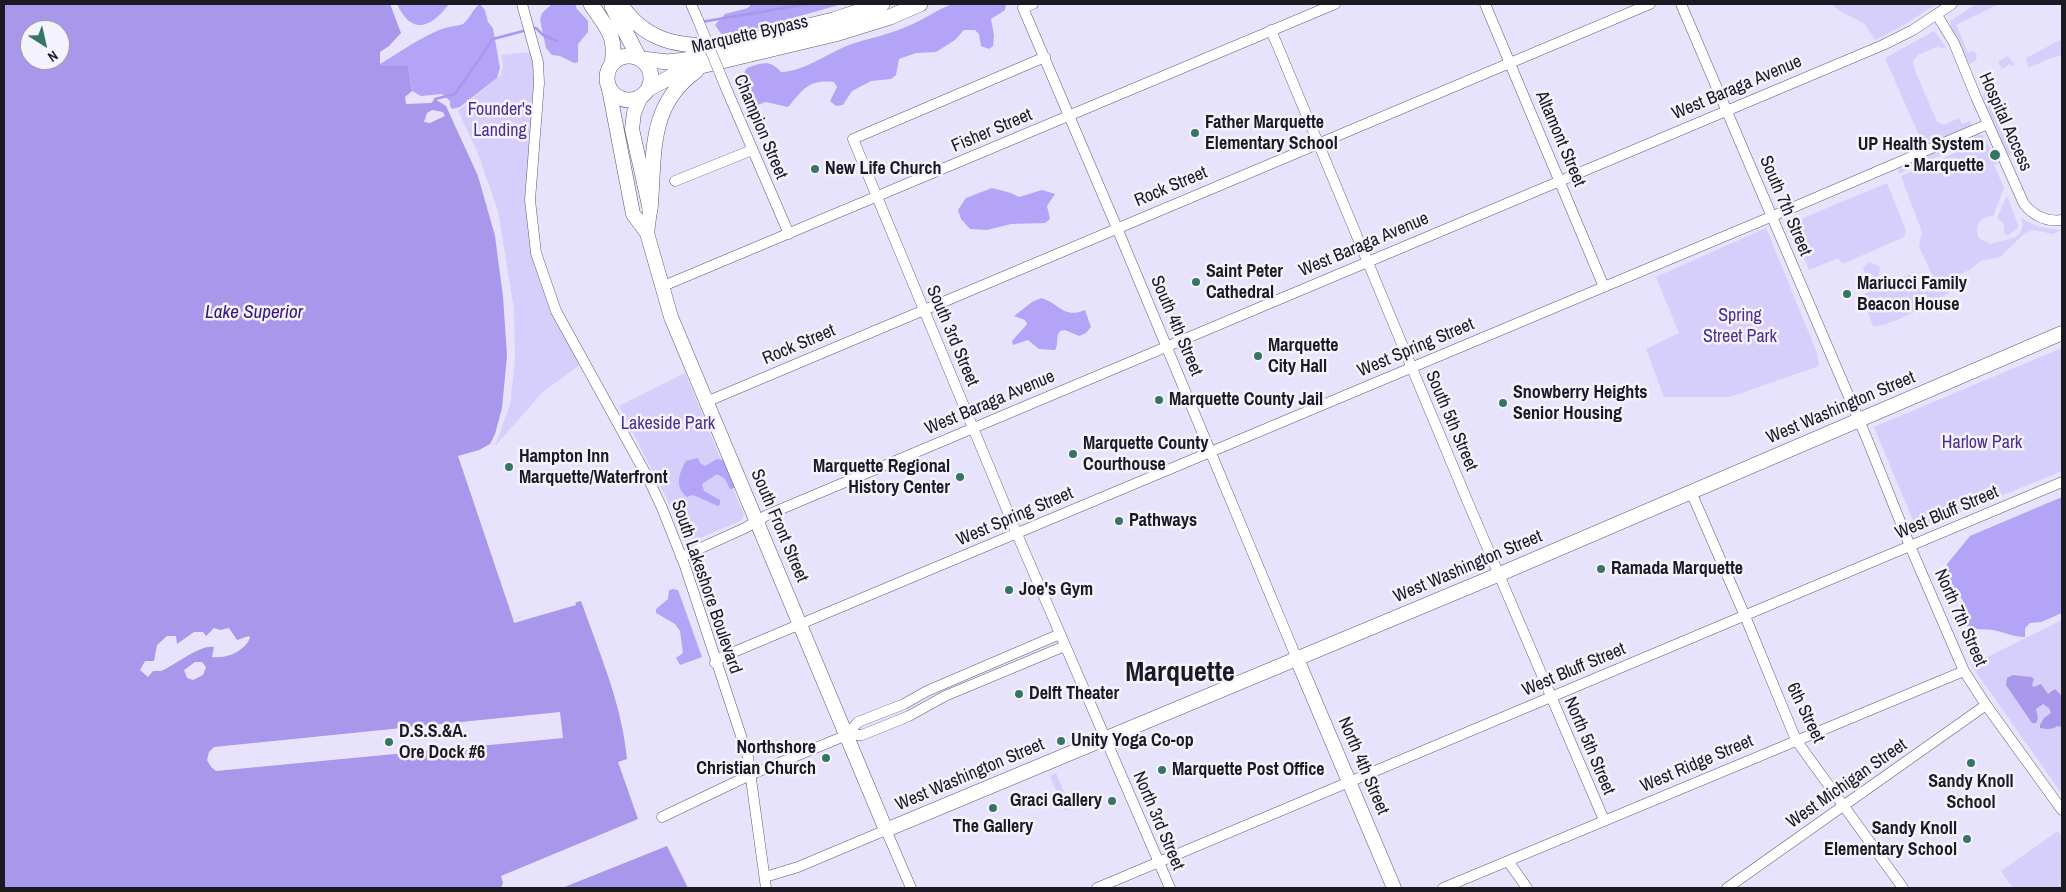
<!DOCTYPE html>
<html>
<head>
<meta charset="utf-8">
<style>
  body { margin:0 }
  #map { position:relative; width:2066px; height:892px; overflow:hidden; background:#e7e3fd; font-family:"Archivo Narrow",sans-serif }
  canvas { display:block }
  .frame { position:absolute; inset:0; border:5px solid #1b1a23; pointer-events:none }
  .north { position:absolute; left:20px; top:20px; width:50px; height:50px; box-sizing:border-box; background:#f4f3fd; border:1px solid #9d9ca6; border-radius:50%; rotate:145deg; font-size:14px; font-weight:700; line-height:20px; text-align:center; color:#1b1a23 }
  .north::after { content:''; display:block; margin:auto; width:18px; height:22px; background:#357562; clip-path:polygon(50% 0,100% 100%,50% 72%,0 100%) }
</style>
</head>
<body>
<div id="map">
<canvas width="2066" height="892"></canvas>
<div class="frame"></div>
<div class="north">N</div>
</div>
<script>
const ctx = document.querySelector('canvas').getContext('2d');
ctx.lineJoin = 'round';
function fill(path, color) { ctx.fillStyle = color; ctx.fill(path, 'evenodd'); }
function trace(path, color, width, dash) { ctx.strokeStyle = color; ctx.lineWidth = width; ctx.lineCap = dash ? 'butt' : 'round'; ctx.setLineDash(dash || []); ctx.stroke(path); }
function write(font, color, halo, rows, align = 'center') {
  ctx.font = font + ' "Archivo Narrow",sans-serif'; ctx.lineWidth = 5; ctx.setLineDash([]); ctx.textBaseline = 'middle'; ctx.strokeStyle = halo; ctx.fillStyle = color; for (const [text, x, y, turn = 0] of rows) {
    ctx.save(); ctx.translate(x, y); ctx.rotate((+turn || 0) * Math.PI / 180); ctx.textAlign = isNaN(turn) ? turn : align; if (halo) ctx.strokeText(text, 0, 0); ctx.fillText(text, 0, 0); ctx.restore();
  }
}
fill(new Path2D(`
  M 1831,4 L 1936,4 L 1901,27 L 1875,40 L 1865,24 L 1840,11 Z
  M 1976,4 L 1999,4 L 1956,25 L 1968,53 L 1973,51 L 1977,55 L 1976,60 L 1970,64 C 1964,60 1954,33 1950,24 L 1950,21 Z
  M 1934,31 L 1946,47 L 1940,49 L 1939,46 L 1918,55 L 1913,61 L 1914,68 L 1937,122 L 1944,125 L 1959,118 L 1962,124 L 1970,121 L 1972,127 L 1924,147 L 1885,58 Z
  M 2062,39 L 2062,55 C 2050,57 2036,66 2028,67 L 2026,58 Z
  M 531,52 L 536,72 L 531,239 L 581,364 L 543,392 L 495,446 L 510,405 L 515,361 L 514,309 L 498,211 L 477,151 L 458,111 L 501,75 L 503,66 L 501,55 Z
  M 2008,56 L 2014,64 L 2013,67 L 2010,64 L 2002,69 L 1998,61 Z
  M 1986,92 L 1988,92 L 1988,99 L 2013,156 L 2009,155 L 2006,151 L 1984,100 L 1983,95 Z
  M 1977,134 L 1986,136 L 1898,174 L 1899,169 L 1905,165 Z
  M 1986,140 L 1998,163 L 1994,165 L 2004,188 L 1993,216 C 1980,216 1974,226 1979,238 L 1990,244 L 2016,237 L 2020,233 L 2023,225 L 2021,218 L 2039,227 L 2061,230 L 2053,234 L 2034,230 L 2025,233 L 2000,257 L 1981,261 L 1969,270 L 1948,281 L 1952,291 C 1935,300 1890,328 1873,326 L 1868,313 L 1871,311 L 1869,307 L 1864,308 L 1860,297 L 1866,293 L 1910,274 L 1917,289 L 1925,287 L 1929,293 L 1937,286 L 1919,246 L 1922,232 L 1901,176 Z
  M 1887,183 L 1906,230 L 1904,237 L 1845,263 L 1841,262 L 1838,258 L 1809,270 L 1789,224 Z
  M 2007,196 L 2018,225 L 2017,229 L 2008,235 L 2004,234 L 2004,224 L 1997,218 Z
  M 1766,228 L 1817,353 L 1819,366 L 1730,397 L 1664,397 L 1646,349 L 1679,333 L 1656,277 Z
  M 1869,262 L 1880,267 L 1879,275 L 1877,278 L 1872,277 L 1873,275 L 1866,272 L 1865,274 L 1863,267 Z
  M 2062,348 L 2062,471 L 1917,530 L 1874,427 Z
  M 685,373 L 744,515 L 742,520 L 686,544 L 668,501 L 619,406 Z
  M 2062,620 L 2062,794 L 1971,665 Z
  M 1056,773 L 1071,808 L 1065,811 L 1050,776 Z
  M 2058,831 L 2062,837 L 2062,888 L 2013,888 L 2001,871 Z`), '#d6cefb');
fill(new Path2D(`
  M 397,4 L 449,4 C 431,28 412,36 397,4 Z
  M 480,4 L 485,10 L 488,22 L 493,28 L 500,68 L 497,78 L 460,107 L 452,109 L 450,106 L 450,101 L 442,94 L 421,96 L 412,91 L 408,66 L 391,66 L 380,64 C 399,53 416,40 437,31 C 444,27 458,26 463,24 C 471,18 472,9 480,4 Z
  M 552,4 L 575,4 L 577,9 L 588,21 L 588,32 L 578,44 L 578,62 L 574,63 L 560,56 L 552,55 L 546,48 L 540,20 L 542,13 Z
  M 751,4 L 842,4 L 751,30 L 722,35 L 715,25 L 725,14 L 748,8 Z
  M 953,4 L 1006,4 L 1005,10 L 991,19 L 994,35 L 993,46 L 989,49 L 981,46 L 979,34 L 975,30 L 964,30 L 955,40 L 936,52 L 916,53 L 899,59 L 896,75 L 891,79 L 871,81 L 852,91 L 843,105 L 836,106 L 830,101 L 837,87 L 834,82 C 808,79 803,90 788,107 L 766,102 L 748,108 L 739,81 L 747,68 C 761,63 770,59 781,72 C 805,71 826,54 849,45 C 869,38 889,35 908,26 C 924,20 937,9 953,4 Z
  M 992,188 L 1011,193 L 1019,197 L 1042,190 L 1055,194 L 1047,206 L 1050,219 L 1045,223 L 1011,224 L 987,230 L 970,229 L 961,219 L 958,210 L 966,198 Z
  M 1041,298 C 1061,304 1063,319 1085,310 L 1091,327 L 1086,333 L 1079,336 L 1065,330 L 1060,331 C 1055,338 1059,344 1055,350 L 1039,349 L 1028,340 L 1013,345 L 1012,341 L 1027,324 L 1025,320 L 1014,316 L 1032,302 Z
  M 698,458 L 700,463 L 705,466 L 717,459 L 724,460 L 735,488 L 730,489 L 725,479 L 717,474 L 702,484 L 704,491 L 720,500 L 720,504 L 718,506 L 693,495 L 687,497 C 674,487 679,473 686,461 Z
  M 2062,497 L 2062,613 L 2041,622 L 2030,623 L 2025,628 L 2025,637 C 2013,637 2004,632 1993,630 C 1980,629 1971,631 1960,621 C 1971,602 1959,595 1947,581 L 1947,564 L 1970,536 Z
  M 673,589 L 678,590 L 702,657 L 680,665 L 676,658 L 683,653 L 680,631 L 675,624 L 656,613 L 656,609 L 668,599 L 669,590 Z`), '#b4a4f8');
fill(new Path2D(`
  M 4,4 L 390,4 L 401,33 L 389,46 L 380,52 L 380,64 L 391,66 L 408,66 L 412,91 L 405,97 L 406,104 L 431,103 L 435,99 L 446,106 L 478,176 L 495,236 L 503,297 L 507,356 L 502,408 L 495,434 L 490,444 L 479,450 L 458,456 L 513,619 L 581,601 C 599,652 622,704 627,759 L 618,762 L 638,819 L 501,876 L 503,883 L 501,888 L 4,888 ZM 30,30 L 60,30 L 60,60 L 30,60 ZM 432,110 L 443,112 L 445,116 L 430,123 L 424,122 L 427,113 ZM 214,628 L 220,630 L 229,628 L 237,640 L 249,636 L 250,638 C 244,652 226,659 212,657 L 214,647 C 200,644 174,666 161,671 L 153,671 L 148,677 L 140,670 L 145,661 L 154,661 L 157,645 L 167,636 L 176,636 L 177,644 L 194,632 L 203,632 L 206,636 ZM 195,662 L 202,662 L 206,667 L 203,675 L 193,680 L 187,678 L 184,670 Z
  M 2013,675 L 2031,677 L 2034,679 L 2032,685 L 2034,687 L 2041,684 L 2048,694 L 2055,689 L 2062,696 L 2062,727 L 2057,726 C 2052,730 2046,729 2040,728 L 2040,725 L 2044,718 L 2051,713 L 2049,708 L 2043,704 L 2036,709 L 2038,718 L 2036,723 L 2032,723 L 2006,685 L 2007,678 Z
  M 667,846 L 688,888 L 562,888 Z`), '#a897ea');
fill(new Path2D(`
  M 575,601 L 576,605 L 514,623 L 513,619 Z
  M 560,712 L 563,738 L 216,771 L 211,767 L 207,760 L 209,752 L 214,747 Z`), '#e7e3fd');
trace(new Path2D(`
  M 701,22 L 808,4
  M 533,28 L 536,28 L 543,35 L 557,41
  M 435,99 L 455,94 L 493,39 L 527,30`), '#a897ea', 2.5);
const minor = new Path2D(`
  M 522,4 L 538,62 L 539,83 L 530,200 L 536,253 L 556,311 L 648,478 L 662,508 L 685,566 L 748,757 L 766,888
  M 691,4 L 698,20
  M 1033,4 L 1023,8 L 1117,228 L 1297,659
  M 1485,4 L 1604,287
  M 1681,4 L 1867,439 L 1910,546 L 1964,671 L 1986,705 L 2062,810
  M 1937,15 L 1954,43 L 1976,97 L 2024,204 C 2034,216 2047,222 2062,220
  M 1271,30 L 1467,500 L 1604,820
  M 1045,57 L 853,139 L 1020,541 L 1170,888
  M 726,88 L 789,234
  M 675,181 L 752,150
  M 661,287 L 1335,4
  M 706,402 L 1650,4
  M 1691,492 L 1745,616 L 1796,740 L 1903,888
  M 681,557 L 745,528 L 767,515 L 1883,45 L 1913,30 L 1952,4
  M 715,663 L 722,657 L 791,628 L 1780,213 L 1988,124
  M 847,735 L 858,722 L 904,704 L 927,691 L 1060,634
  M 662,817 L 750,775 L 847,735 L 862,735 L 909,716 L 945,696 L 1065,646
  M 1508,861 L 1527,888
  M 765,877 L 798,867 L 886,830 L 911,888
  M 1097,888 L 2062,482
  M 1443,888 L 1964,671
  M 1727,888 L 1986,705`);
const major = new Path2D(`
  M 609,89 L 633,214 L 647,233 L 671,317 L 886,830 L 1500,574 L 2062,333
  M 641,96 L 634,113 L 632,129 L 650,210 L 647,233
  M 1297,659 L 1394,888`);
const highway = new Path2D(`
  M 591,4 C 606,28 617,34 612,64
  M 620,4 C 644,39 673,46 714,46
  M 612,6 L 639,58
  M607 78a22 22 0 1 1 44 0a22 22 0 1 1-44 0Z
  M 642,59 L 668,62 L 685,60 L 726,46 L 833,20 L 882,4
  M 648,89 L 684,70 L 835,34 L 890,17 L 920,4
  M 650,210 C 655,155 647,106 696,71`);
trace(minor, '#5e5a70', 11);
trace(major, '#5e5a70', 15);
trace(highway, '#5e5a70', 16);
trace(minor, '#fff', 10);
trace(major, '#fff', 14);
trace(highway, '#fff', 15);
const minorBridge = new Path2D(`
  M 698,20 L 726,88`);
trace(minorBridge, '#5e5a70', 11, []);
trace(minorBridge, '#fff', 10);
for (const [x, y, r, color] of [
  [1195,133,5,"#357562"],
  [1995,155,6,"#357562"],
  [815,169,5,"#357562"],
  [1196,282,5,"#357562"],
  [1847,294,5,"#357562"],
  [1258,356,5,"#357562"],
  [1159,400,5,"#357562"],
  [1503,403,5,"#357562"],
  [1073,454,5,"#357562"],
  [509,467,5,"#357562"],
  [960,477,5,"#357562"],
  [1119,521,5,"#357562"],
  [1601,569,5,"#357562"],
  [1009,590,5,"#357562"],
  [1019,694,5,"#357562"],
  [1061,741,5,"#357562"],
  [389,742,5,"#357562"],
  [826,758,5,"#357562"],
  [1971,763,5,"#357562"],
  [1162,770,5,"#357562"],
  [1112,801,5,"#357562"],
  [993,808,5,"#357562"],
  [1967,839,5,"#357562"]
]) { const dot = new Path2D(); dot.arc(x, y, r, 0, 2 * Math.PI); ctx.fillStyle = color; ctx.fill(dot); trace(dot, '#f4f3fd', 2); }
write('18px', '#1b1a23', '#f4f3fd', [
  ["Marquette Bypass",750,35,-13],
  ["West Baraga Avenue",1737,88,-23],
  ["Hospital Access",2005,122,66],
  ["Champion Street",760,127,67],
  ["Fisher Street",992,131,-23],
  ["Altamont Street",1560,139,67],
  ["Rock Street",1171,187,-23],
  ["South 7th Street",1785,206,67],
  ["West Baraga Avenue",1364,245,-23],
  ["South 4th Street",1176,326,67],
  ["South 3rd Street",952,336,67],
  ["Rock Street",799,345,-23],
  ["West Spring Street",1416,348,-23],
  ["West Baraga Avenue",990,403,-23],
  ["West Washington Street",1841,408,-23],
  ["South 5th Street",1451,421,67],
  ["West Bluff Street",1947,513,-23],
  ["West Spring Street",1015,517,-23],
  ["South Front Street",779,526,67],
  ["West Washington Street",1468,567,-23],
  ["South Lakeshore Boulevard",706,587,71],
  ["North 7th Street",1960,618,66],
  ["West Bluff Street",1574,670,-23],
  ["6th Street",1805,713,64],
  ["North 5th Street",1589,746,67],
  ["West Ridge Street",1697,764,-23],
  ["North 4th Street",1363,766,67],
  ["West Washington Street",970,775,-23],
  ["West Michigan Street",1847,784,-35],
  ["North 3rd Street",1158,821,67]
]);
write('18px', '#4c2e8e', '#f4f3fd', [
  ["Founder's",500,110],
  ["Landing",500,131],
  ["Spring",1740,316],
  ["Street Park",1740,337],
  ["Lakeside Park",668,424],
  ["Harlow Park",1982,443]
]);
write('bold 18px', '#1b1a23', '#f4f3fd', [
  ["Father Marquette",1205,123],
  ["Elementary School",1205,144],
  ["UP Health System",1984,145,"right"],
  ["- Marquette",1984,166,"right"],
  ["New Life Church",825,169],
  ["Saint Peter",1206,272],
  ["Cathedral",1206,293],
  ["Mariucci Family",1857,284],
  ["Beacon House",1857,305],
  ["Marquette",1268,346],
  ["City Hall",1268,367],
  ["Snowberry Heights",1513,393],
  ["Senior Housing",1513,414],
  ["Marquette County Jail",1169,400],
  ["Marquette County",1083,444],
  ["Courthouse",1083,465],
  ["Hampton Inn",519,457],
  ["Marquette/Waterfront",519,478],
  ["Marquette Regional",950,467,"right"],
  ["History Center",950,488,"right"],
  ["Pathways",1129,521],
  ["Ramada Marquette",1611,569],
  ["Joe's Gym",1019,590],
  ["Delft Theater",1029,694],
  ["D.S.S.&A.",399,732],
  ["Ore Dock #6",399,753],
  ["Unity Yoga Co-op",1071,741],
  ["Northshore",816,748,"right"],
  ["Christian Church",816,769,"right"],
  ["Marquette Post Office",1172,770],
  ["Sandy Knoll",1971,782,"center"],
  ["School",1971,803,"center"],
  ["Graci Gallery",1102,801,"right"],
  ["The Gallery",993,827,"center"],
  ["Sandy Knoll",1957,829,"right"],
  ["Elementary School",1957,850,"right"]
], 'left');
write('italic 19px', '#391575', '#f4f3fd', [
  ["Lake Superior",254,313]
]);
write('bold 28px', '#1b1a23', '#f4f3fd', [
  ["Marquette",1180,673]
]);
</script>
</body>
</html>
